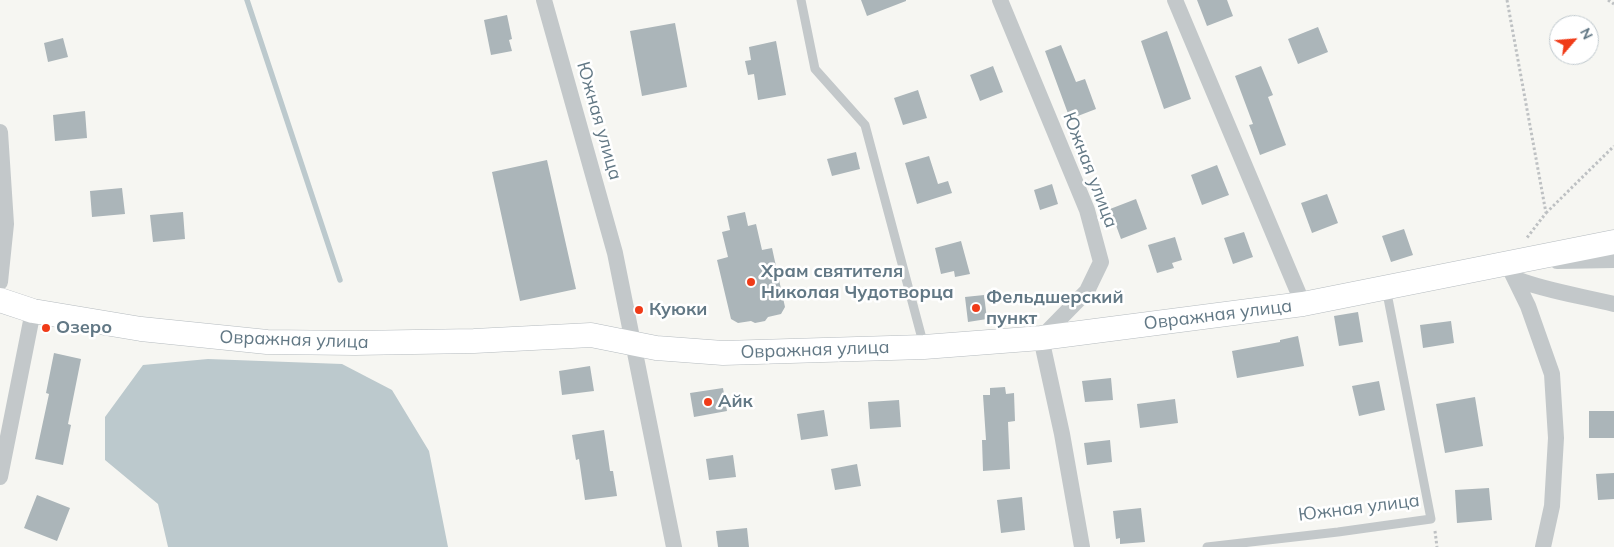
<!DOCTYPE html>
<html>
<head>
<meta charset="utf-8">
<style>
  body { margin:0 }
  #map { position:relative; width:1614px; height:547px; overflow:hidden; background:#f6f6f2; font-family:Mulish,sans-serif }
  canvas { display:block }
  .north { position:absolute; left:1549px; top:15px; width:50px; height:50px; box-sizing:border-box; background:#fff; border:1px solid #c0c9ce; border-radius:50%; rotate:63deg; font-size:14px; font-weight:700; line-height:20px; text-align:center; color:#627885 }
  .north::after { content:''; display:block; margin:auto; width:18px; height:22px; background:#f03b18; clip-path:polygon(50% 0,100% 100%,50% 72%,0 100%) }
</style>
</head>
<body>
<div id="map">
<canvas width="1614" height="547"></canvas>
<div class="north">N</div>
</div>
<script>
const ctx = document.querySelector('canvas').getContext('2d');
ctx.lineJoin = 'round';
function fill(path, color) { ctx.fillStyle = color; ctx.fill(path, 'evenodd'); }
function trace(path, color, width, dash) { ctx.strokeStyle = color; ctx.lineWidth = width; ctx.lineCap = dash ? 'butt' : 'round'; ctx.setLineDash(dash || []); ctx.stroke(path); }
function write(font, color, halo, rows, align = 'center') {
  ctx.font = font + ' Mulish,sans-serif'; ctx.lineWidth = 5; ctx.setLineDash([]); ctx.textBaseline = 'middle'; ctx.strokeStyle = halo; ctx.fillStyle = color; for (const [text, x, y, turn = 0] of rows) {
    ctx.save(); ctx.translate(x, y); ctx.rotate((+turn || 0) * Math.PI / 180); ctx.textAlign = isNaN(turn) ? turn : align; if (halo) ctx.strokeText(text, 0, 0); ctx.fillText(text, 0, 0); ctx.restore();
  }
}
fill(new Path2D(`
  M 208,359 L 342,364 L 392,390 L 429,451 L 448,547 L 168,547 L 158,504 L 105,460 L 105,417 L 143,365 Z`), '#bcc9cd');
trace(new Path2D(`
  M 247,0 L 340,280`), '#bcc9cd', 5.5);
fill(new Path2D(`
  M 861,0 L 906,0 L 906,1 L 867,16 Z
  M 1197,0 L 1227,0 L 1233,16 L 1207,26 Z
  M 507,15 L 512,39 L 509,40 L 512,51 L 491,55 L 484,20 Z
  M 675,23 L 687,87 L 642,96 L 630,31 Z
  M 1318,27 L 1328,52 L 1298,64 L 1288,39 Z
  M 1167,31 L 1191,99 L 1164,109 L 1141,41 Z
  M 63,38 L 68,57 L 48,62 L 44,43 Z
  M 776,41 L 786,95 L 758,100 L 754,74 L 748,75 L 745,61 L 751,60 L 749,47 Z
  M 1061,45 L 1076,82 L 1085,79 L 1096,109 L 1070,119 L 1045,51 Z
  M 993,66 L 1003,92 L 980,101 L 970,75 Z
  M 1261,66 L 1273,95 L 1268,97 L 1286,145 L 1260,155 L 1249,125 L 1253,124 L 1235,76 Z
  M 918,90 L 927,118 L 903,125 L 894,98 Z
  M 85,111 L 87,138 L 55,141 L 53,115 Z
  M 856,152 L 860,169 L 832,176 L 827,159 Z
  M 929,156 L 938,184 L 948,181 L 952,193 L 917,204 L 905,163 Z
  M 547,160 L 576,289 L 520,301 L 492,172 Z
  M 1217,165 L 1229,195 L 1202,205 L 1191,175 Z
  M 1052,184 L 1058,204 L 1040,210 L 1034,190 Z
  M 122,188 L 125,214 L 92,217 L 90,191 Z
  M 1327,194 L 1338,223 L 1312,233 L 1301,203 Z
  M 1136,199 L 1147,229 L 1121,239 L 1110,209 Z
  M 183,212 L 185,239 L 153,242 L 150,215 Z
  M 745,212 L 748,226 L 756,224 L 762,250 L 772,248 L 785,307 L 781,314 L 768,317 L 765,321 L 755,323 L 751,321 L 738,323 L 731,319 L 717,260 L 728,257 L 722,232 L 730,230 L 727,216 Z
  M 1404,229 L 1413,255 L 1391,262 L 1382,236 Z
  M 1244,232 L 1253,257 L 1233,264 L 1224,238 Z
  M 1175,237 L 1182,260 L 1172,263 L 1174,268 L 1157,273 L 1148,245 Z
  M 961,241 L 970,274 L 955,277 L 954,271 L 941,274 L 935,248 Z
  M 984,295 L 987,319 L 968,322 L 965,297 Z
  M 1358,312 L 1363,342 L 1339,346 L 1334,316 Z
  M 1451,321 L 1454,343 L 1423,348 L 1420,325 Z
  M 1298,336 L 1304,366 L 1237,378 L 1232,351 L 1280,342 L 1280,340 Z
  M 54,353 L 81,359 L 68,424 L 71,425 L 63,465 L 35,459 L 49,394 L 46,393 Z
  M 590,366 L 594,391 L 562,395 L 559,371 Z
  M 1111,378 L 1113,400 L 1085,402 L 1082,381 Z
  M 1379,381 L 1385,410 L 1359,416 L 1352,386 Z
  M 1005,387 L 1006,394 L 1014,393 L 1015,421 L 1008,422 L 1010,469 L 983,471 L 982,440 L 986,440 L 983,395 L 990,395 L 990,388 Z
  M 723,388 L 727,411 L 694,417 L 690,393 Z
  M 1475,397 L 1483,446 L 1445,453 L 1436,404 Z
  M 1175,399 L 1178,423 L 1140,428 L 1137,404 Z
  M 899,400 L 901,427 L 870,429 L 868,402 Z
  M 824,410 L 828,436 L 801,440 L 797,414 Z
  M 1589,411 L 1614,411 L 1614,438 L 1589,438 Z
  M 604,430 L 610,471 L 613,471 L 617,496 L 585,500 L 579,459 L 576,460 L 572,435 Z
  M 1110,440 L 1112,462 L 1087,465 L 1084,443 Z
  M 733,455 L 736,477 L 709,480 L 706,459 Z
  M 857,464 L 861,486 L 835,490 L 831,469 Z
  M 1614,473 L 1614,499 L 1598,500 L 1596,474 Z
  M 1489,488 L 1492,520 L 1457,523 L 1455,490 Z
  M 37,495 L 70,508 L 57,541 L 24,528 Z
  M 1022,497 L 1025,530 L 1001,533 L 997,500 Z
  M 1141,508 L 1145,542 L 1120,544 L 1120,538 L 1116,539 L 1113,511 Z
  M 747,528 L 749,547 L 718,547 L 716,531 Z`), '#abb5b9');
const secondary = new Path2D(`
  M 0,300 L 33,311 L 141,329 L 267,342 L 355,343 L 474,341 L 591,335 L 656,348 L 723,353 L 924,347 L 1041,338 L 1303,304 L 1614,242`);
trace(secondary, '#b5bbbf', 25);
trace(new Path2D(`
  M 1507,0 L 1546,213 L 1526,239
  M 1608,0 L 1614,4
  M 1546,213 L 1614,146
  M 1435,531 L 1437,547`), '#bec1c3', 3, [2.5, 2.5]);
trace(new Path2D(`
  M 801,0 L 815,69 L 865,125 L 924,346
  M 1207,547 L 1338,532 L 1431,519 L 1386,288`), '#c3c8ca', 9);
trace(new Path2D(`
  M 544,0 L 615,253 L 674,547
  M 1000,0 L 1087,210 L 1101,262 L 1087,291 L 1041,338 L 1062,434 L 1082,547
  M 1175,0 L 1303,304
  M 0,132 L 6,224 L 0,282
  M 1557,261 L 1614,260
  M 1515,263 L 1507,263 L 1528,306 L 1552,374 L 1556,438 L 1552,506 L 1543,547
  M 1516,279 C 1546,291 1582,296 1614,304
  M 0,477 L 33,311`), '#c3c8ca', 16);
trace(secondary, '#fff', 24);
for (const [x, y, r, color] of [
  [751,282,5,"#f03b18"],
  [976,308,5,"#f03b18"],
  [639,310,5,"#f03b18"],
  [46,328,5,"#f03b18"],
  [708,402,5,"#f03b18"]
]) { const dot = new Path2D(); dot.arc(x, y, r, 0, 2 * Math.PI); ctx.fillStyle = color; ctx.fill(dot); trace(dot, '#fff', 2); }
write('18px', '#627885', '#fff', [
  ["Южная улица",599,121,74],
  ["Южная улица",1090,170,69],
  ["Овражная улица",1218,315,-7],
  ["Овражная улица",294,340,2],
  ["Овражная улица",815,350,-2],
  ["Южная улица",1359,508,-7]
]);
write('bold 18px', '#627885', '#fff', [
  ["Храм святителя",761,272],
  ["Николая Чудотворца",761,293],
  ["Фельдшерский",986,298],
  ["пункт",986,319],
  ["Куюки",649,310],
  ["Озеро",56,328],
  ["Айк",718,402]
], 'left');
</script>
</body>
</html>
